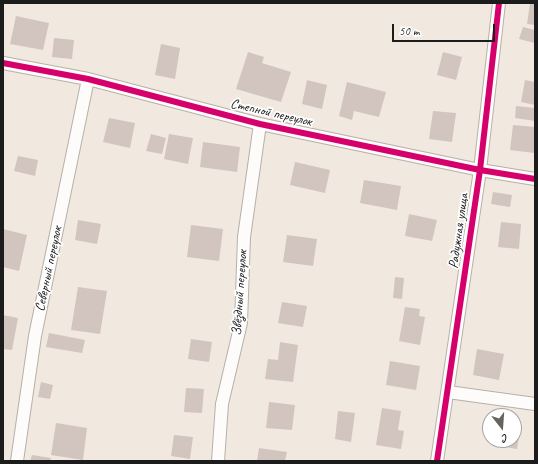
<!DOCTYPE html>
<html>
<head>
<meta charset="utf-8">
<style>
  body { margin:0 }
  #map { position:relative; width:538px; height:464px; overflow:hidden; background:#f1e9df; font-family:Caveat,sans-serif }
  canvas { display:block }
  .frame { position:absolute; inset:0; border:4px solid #1c1c1c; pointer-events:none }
  .north { position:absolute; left:482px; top:408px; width:40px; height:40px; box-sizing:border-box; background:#fff; border:1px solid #a4a4a4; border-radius:50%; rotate:163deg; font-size:11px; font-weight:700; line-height:16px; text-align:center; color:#1c1c1c }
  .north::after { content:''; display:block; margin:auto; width:14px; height:18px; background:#676460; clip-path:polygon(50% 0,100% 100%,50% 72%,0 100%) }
  .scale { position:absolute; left:392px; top:24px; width:103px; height:18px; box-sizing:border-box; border:2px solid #1c1c1c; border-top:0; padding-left:5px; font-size:12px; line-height:14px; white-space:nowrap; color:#1c1c1c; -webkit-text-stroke:3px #fff; paint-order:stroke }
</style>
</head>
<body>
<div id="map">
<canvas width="538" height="464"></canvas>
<div class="frame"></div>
<div class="north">С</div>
<div class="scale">50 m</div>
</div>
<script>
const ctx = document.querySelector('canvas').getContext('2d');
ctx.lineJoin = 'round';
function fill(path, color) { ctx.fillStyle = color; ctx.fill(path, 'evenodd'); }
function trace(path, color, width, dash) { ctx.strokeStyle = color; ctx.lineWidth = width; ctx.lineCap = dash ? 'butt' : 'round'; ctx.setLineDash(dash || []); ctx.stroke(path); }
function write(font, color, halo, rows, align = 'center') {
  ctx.font = font + ' Caveat,sans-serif'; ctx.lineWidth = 3.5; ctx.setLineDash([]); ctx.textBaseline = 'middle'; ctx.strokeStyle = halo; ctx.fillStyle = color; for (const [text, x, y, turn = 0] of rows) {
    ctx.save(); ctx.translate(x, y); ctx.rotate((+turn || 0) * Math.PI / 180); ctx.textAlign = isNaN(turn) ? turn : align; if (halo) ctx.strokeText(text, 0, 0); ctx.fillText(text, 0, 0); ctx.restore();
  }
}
fill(new Path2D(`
  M 530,3 L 535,3 L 535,25 L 527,24 Z
  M 16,16 L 49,23 L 43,50 L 10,44 Z
  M 523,27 L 535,30 L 535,43 L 519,39 Z
  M 54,38 L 74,40 L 72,59 L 52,57 Z
  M 161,44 L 180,48 L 175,79 L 155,75 Z
  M 248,52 L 264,57 L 262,63 L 291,72 L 281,102 L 236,89 Z
  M 443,52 L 462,57 L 456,80 L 437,75 Z
  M 307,80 L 327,85 L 322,109 L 302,104 Z
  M 525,80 L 535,82 L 535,105 L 521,102 Z
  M 347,82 L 386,92 L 379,117 L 354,111 L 352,120 L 339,116 Z
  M 516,106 L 535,108 L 535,121 L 515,118 Z
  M 433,111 L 456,113 L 452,142 L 429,139 Z
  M 109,118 L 135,123 L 130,148 L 103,142 Z
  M 513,125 L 535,127 L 534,153 L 510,150 Z
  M 151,134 L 166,138 L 162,154 L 146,151 Z
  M 169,134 L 193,138 L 188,164 L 164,159 Z
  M 203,142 L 240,147 L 237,172 L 200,167 Z
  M 18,156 L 38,160 L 35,176 L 14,171 Z
  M 295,162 L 330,170 L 325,193 L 290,185 Z
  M 364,180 L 401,186 L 397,210 L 360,203 Z
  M 493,192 L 512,195 L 510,207 L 491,204 Z
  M 409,214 L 437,220 L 432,241 L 405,236 Z
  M 78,220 L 101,224 L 97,244 L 75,240 Z
  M 501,222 L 521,224 L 519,249 L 498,247 Z
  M 191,225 L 223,229 L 219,261 L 187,257 Z
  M 3,229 L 27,235 L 19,271 L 3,267 Z
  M 287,235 L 317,239 L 313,266 L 283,262 Z
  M 395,277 L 404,278 L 402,299 L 393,298 Z
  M 78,287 L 107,291 L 100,334 L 71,330 Z
  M 282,302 L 307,306 L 303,327 L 278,323 Z
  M 405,307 L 420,309 L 419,316 L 425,317 L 420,345 L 399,341 Z
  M 3,315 L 18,318 L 12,350 L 3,349 Z
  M 49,333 L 85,340 L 82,353 L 46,347 Z
  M 191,339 L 212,342 L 209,362 L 188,359 Z
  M 280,342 L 298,345 L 293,382 L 265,379 L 268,359 L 278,360 Z
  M 477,349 L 504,354 L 499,380 L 473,375 Z
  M 390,361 L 420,366 L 416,390 L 386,385 Z
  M 41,382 L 53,385 L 50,399 L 38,397 Z
  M 186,388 L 204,389 L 202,413 L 184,412 Z
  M 269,402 L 295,405 L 292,430 L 266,428 Z
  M 382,408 L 401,411 L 398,430 L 404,431 L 401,449 L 376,445 Z
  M 338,411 L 355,413 L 351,442 L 335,439 Z
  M 56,423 L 87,428 L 83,460 L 51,455 Z
  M 514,424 L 521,425 L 517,449 L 492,445 L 493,440 L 514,440 Z
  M 174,435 L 193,437 L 190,459 L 171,456 Z
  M 259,448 L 287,452 L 285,461 L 257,461 Z
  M 32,455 L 51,458 L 50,461 L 30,461 Z`), '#d2c5c0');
const street = new Path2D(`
  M 3,63 L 88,79 L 260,124 L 480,170 L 535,179
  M 448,392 L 535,404
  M 17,461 L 35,336 L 88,79
  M 218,461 L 222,404 L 241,323 L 244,237 L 260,124
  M 437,461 L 480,170 L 499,3`);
trace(street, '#b6b0aa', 14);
trace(street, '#fdfcfa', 12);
trace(new Path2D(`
  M 3,63 L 88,79 L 260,124 L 480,170 L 535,179
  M 437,461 L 480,170 L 499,3`), '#d6006c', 6);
write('14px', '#1c1c1c', '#fff', [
  ["Степной переулок",271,113,13],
  ["Радужная улица",459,231,-82],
  ["Северный переулок",49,269,-78],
  ["Звёздный переулок",240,293,-86]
]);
</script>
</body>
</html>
